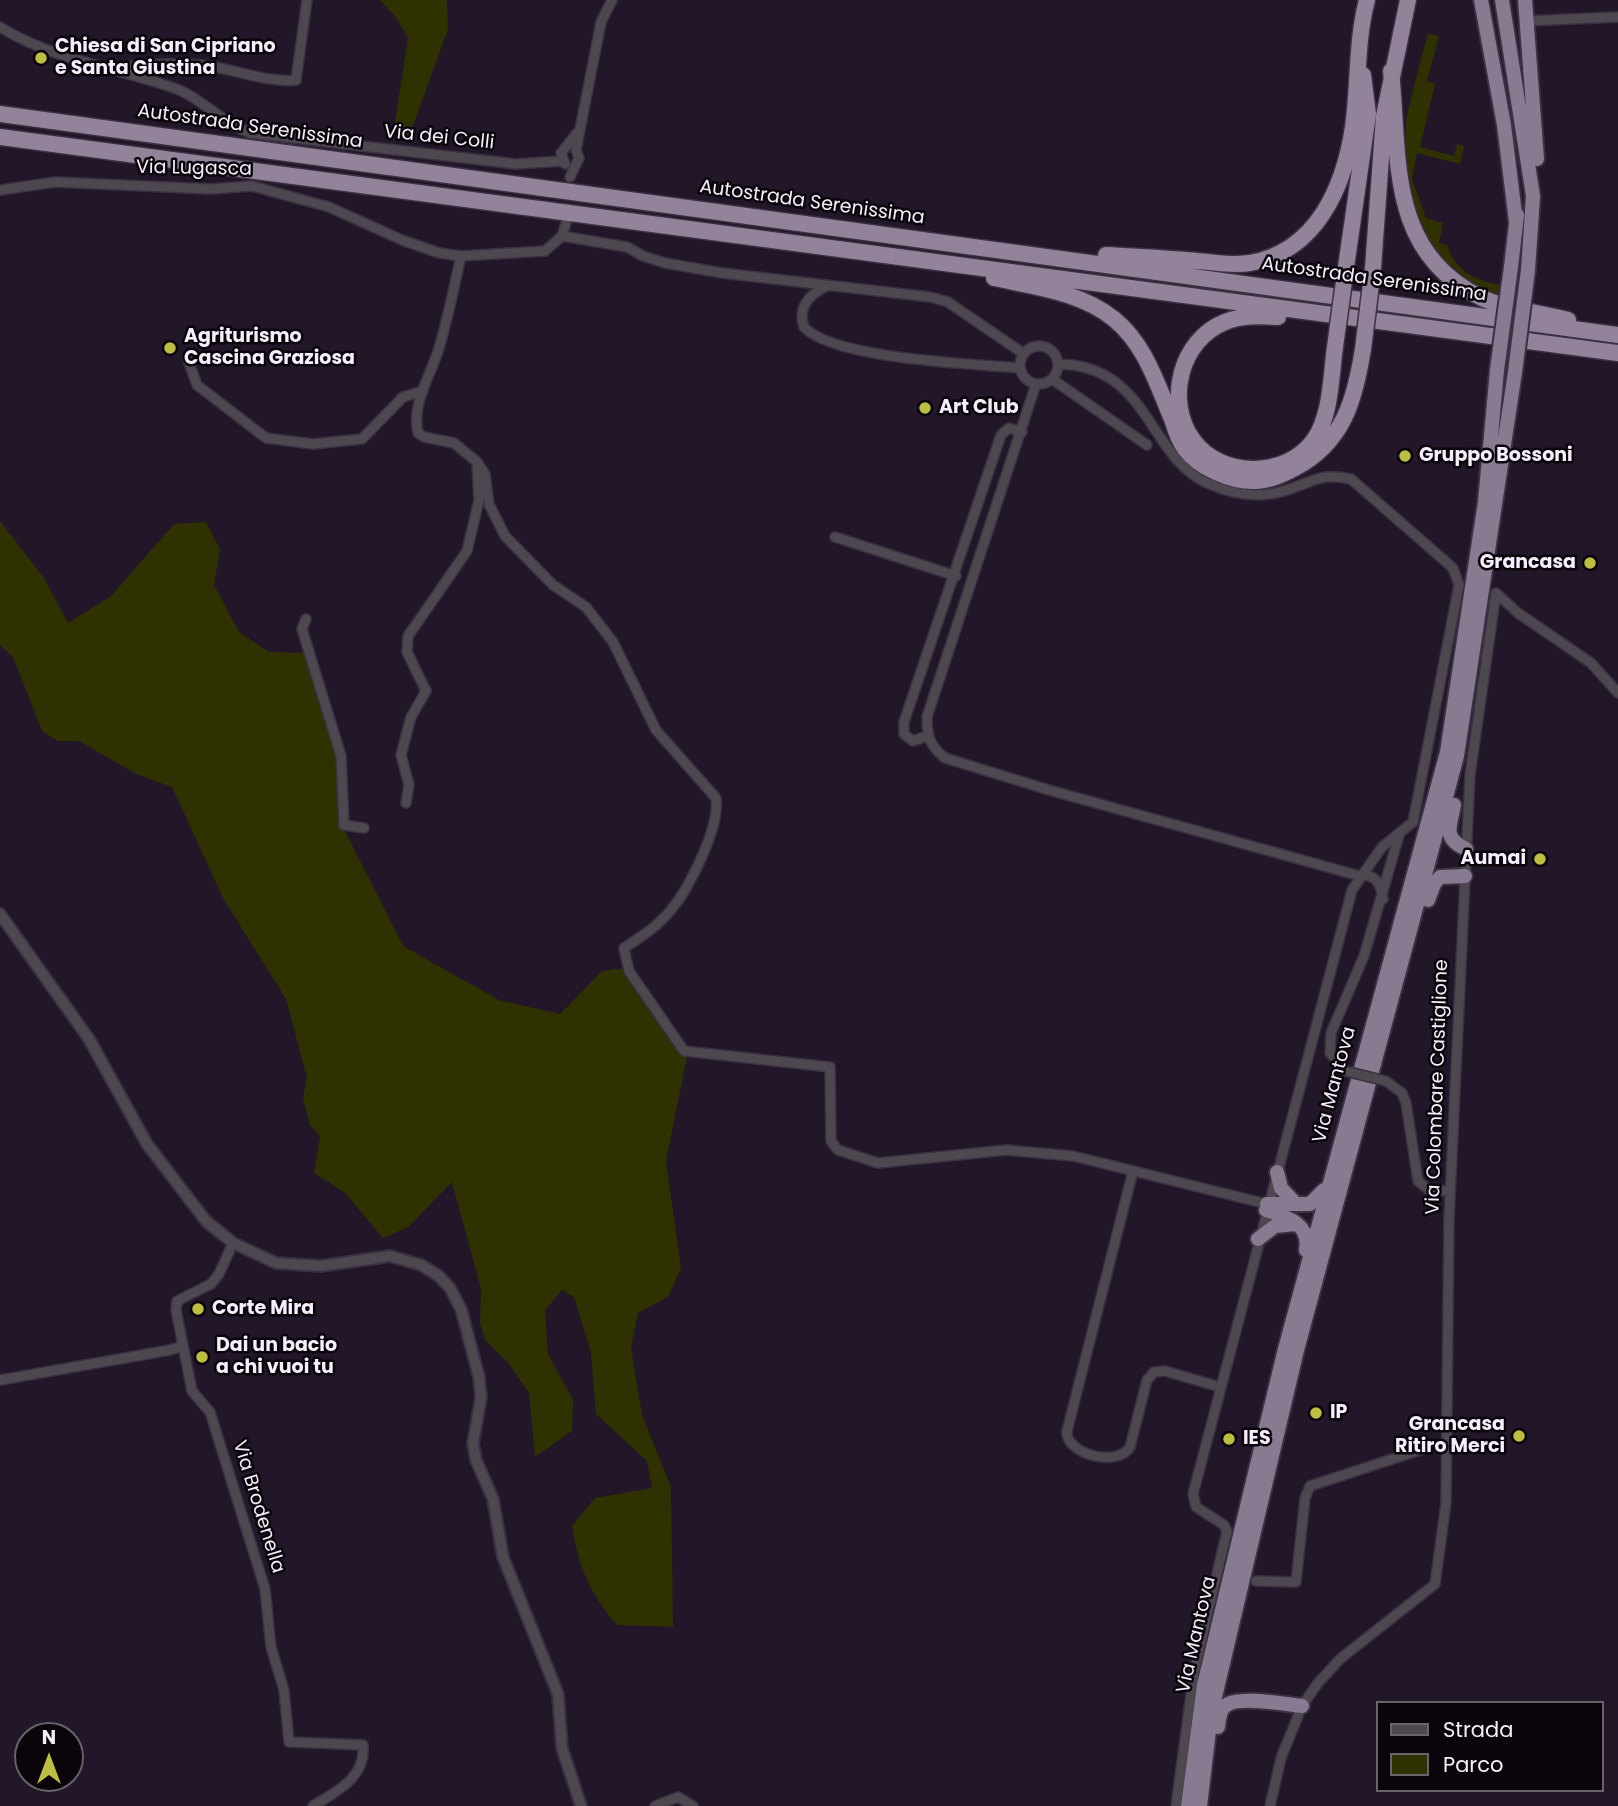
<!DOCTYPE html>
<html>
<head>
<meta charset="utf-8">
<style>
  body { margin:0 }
  #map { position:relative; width:1618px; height:1806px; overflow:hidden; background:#221629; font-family:Poppins,sans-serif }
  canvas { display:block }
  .legend { position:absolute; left:1376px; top:1701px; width:228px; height:91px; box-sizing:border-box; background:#09050b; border:2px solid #68626b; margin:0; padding:9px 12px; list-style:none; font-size:21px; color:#f6eefb }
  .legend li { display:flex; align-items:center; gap:14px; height:35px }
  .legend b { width:35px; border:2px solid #68626b }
  .north { position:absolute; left:14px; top:1722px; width:70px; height:70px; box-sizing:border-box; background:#09050b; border:2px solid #68626b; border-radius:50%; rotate:0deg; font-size:19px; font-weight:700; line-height:28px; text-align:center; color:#f6eefb }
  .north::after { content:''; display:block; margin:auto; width:24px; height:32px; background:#bdbf43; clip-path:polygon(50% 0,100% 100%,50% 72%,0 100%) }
</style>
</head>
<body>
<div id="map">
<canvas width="1618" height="1806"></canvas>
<ul class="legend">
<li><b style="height:9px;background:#4d4750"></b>Strada</li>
<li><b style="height:19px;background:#303100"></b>Parco</li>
</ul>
<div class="north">N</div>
</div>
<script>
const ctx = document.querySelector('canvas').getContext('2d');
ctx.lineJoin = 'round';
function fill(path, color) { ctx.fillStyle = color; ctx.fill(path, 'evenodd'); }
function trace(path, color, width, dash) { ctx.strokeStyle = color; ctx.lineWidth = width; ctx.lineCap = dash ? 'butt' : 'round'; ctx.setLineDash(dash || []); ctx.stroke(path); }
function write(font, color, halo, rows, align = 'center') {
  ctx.font = font + ' Poppins,sans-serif'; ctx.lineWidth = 5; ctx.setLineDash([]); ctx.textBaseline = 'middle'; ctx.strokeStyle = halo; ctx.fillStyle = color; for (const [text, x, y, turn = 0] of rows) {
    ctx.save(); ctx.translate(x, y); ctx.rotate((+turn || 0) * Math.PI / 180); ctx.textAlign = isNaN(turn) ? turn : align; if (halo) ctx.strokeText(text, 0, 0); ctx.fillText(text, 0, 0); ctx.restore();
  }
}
fill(new Path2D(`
  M 380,0 L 447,0 L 448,29 L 409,137 L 393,134 L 408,38 L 395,16 Z
  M 1428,33 L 1439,36 L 1427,81 L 1435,84 L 1420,147 L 1454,156 L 1457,144 L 1464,146 L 1460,164 L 1417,153 L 1412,179 L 1426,218 L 1443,223 L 1439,243 L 1447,245 C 1456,272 1474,279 1499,285 L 1498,297 C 1435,266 1407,224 1406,153 C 1406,141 1405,128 1407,116 C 1413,88 1421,60 1428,33 Z
  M 0,521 L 44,578 L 68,623 L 111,596 L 174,524 L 206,522 L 220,549 L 214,585 L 239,632 L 269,652 L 304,653 L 318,678 L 340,752 L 344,829 L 403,946 L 499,1000 L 560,1014 L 602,971 L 633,967 L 688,1052 L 666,1161 L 681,1268 L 668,1297 L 638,1313 L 631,1348 L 642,1415 L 671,1487 L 673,1627 L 617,1625 C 589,1593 579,1567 572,1526 L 595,1498 L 652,1488 L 647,1461 L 596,1414 L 591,1353 L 574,1297 L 562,1290 L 545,1310 L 548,1354 L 573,1400 L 572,1431 L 535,1457 L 529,1393 L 509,1364 L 485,1340 L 480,1323 L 481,1289 L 452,1182 L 408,1227 L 383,1238 L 345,1193 L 314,1173 L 320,1136 L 310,1125 L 303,1098 L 307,1078 L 286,999 L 223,898 L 172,787 L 136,774 L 79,741 L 58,741 L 42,731 L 13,657 L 0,645 Z`), '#303100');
const minor = new Path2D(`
  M 1525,21 L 1618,17
  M 0,27 C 53,60 118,68 177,89 C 204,100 222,123 250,133 L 516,164 L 562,161
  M 114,68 C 143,65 171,62 201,65 C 233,68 264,83 296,80 L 307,0
  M 565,164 L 561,153 L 577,133
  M 570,177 L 579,158 L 576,150 L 601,22 L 612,0
  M 0,190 L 55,182 L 210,189 L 252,186 L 329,207 L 402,240 L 439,253 L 461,256
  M 566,223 L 562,236 L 545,251 L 461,256 C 454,287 448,318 439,348 C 431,375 411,404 418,433 L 424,437 L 454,443 L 477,462 L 485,474 L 489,504 L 505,536 L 553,585 L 586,607 L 613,642 L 656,730 L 716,798 C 720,827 690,887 671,910 C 658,926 641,937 624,948 L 629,971 L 684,1051 L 830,1067 L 831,1141 L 838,1150 L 878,1163 L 1006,1150 L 1073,1156 L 1267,1204
  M 562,236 L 627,247 L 643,256 L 665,263 L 722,273 L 930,297 L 948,302 L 1024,354
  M 827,286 C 810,294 797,307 804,327 C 833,359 974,364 1020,368
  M1020 365a19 19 0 1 1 38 0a19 19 0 1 1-38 0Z
  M 188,360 L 197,385 L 266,438 L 313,444 L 362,439 L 403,397 L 423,391
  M 1058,364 C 1149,365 1147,455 1207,483 C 1233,495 1262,499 1290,489 C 1316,480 1322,473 1351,479 L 1453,568 L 1459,585 L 1413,822 L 1382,847 L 1352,890 L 1193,1494 L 1196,1507 L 1224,1525 L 1227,1531 L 1194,1672 L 1176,1806
  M 1052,379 L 1147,445
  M 1036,384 L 927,717 C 927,736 929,745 945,758 L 1049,790 L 1360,876 C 1376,873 1381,885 1383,899
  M 835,537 L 956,576
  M 1496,593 L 1518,613 L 1591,663 L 1618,693
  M 306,619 L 302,629 L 341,756 L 344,825 L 364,828
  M 927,736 L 913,741 L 904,734 L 904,722 L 1001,435 L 1009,428 L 1022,432
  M 406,803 L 409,785 L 401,755 L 411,717 L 426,691 L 407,652 L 408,636 L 467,551 L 479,500 L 477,464
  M 1345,1071 L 1330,1053 L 1331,1033 L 1364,956 L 1400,832
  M 1386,1081 L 1402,1093 L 1406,1103 L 1418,1181 L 1429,1190 L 1450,1191
  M 1133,1171 L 1067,1431 C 1065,1454 1117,1468 1130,1447 L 1147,1380 L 1154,1372 L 1165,1371 L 1220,1387
  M 233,1243 L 219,1274 L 211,1284 L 177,1301 L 176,1310 L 192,1391 L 210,1412 L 265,1589 L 271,1647 L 284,1690 L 289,1742 L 363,1745 C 366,1778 337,1791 313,1806
  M 0,1380 L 170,1350 L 183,1346
  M 1256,1581 L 1296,1582 L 1305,1498 L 1310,1486 L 1432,1446 L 1447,1445
  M 655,1806 L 678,1797 L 693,1806
  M 1270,1806 L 1281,1758 L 1302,1706 L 1318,1683 L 1340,1659 L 1435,1584 L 1446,1503 L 1449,1218 L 1470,775 L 1496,593`);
const tertiary = new Path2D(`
  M 0,914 L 89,1039 L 147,1144 L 206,1221 L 233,1243 L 276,1263 L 321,1266 L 390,1256 L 421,1265 L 439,1276 L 450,1288 L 461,1309 L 479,1377 L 481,1398 L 473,1443 L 476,1460 L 493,1499 L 503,1557 L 558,1694 L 562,1748 L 581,1806`);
const trunk = new Path2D(`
  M 1481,0 L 1504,125 L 1516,222
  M 1502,0 L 1533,196 L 1528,270
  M 1525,0 L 1537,159
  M 1511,267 L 1517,215
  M 1454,805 C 1450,827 1442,838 1466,849
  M 1428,900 L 1434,884 L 1440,877 L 1465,876
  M 1277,1172 L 1281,1188 L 1296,1204
  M 1267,1204 L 1310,1204 L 1324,1190
  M 1266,1210 C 1287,1217 1311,1224 1306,1250
  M 1258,1239 L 1275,1226 L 1296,1224
  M 1218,1727 C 1219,1719 1219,1711 1225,1706 C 1237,1695 1285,1704 1302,1706
  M 1188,1806 L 1204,1685 L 1285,1349 L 1447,752 L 1485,502 L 1497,370
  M 1200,1806 L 1211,1714 L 1297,1350 L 1457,756 L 1515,372`);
const motorway = new Path2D(`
  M 1391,71 C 1400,157 1387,251 1480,297 C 1507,310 1539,312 1568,320
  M 0,114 L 1618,335
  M 0,137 L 1618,353
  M 1106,255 C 1136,257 1167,258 1197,261 C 1214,262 1233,266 1250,263 C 1317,251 1344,187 1353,127 C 1359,85 1356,41 1367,0
  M 1346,267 L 1368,114 L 1363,75
  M 1373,268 L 1384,116 L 1408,0
  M 994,278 C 1035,287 1081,292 1114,319 C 1145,344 1157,384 1172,419 C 1175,429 1179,441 1185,449 C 1199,468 1232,482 1255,481 C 1269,481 1284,474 1295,468 C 1344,442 1355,399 1363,349
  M 1278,317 C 1260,316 1242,315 1225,322 C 1180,340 1165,401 1193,440 C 1220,478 1286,479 1314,440 C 1331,416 1331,376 1335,347`);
trace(minor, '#3b3042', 12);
trace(tertiary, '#3b3042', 14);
trace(trunk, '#3b3042', 18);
trace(motorway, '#3b3042', 19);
trace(minor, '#4d4750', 9);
trace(tertiary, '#4d4750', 10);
trace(trunk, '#887a90', 14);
trace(motorway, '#92829a', 16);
const minorBridge = new Path2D(`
  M 1345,1071 L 1386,1081`);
const trunkBridge = new Path2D(`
  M 1497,370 L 1511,267
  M 1515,372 L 1528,270`);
const motorwayBridge = new Path2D(`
  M 1335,347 L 1346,267
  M 1363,349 L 1373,268`);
trace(minorBridge, '#3b3042', 12, []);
trace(trunkBridge, '#3b3042', 18, []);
trace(motorwayBridge, '#3b3042', 19, []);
trace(minorBridge, '#4d4750', 9);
trace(trunkBridge, '#887a90', 14);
trace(motorwayBridge, '#92829a', 16);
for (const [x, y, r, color] of [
  [41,58,7,"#bdbf43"],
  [170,348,7,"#bdbf43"],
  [925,408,7,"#bdbf43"],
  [1405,456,7,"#bdbf43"],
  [1590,563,7,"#bdbf43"],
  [1540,859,7,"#bdbf43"],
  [198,1309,7,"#bdbf43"],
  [202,1357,7,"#bdbf43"],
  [1316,1413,7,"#bdbf43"],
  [1519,1436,7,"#bdbf43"],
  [1229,1439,7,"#bdbf43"]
]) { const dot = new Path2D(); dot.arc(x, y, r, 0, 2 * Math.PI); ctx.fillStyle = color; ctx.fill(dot); trace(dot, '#09050b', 2.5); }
write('bold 19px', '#f6eefb', '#09050b', [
  ["Chiesa di San Cipriano",55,47],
  ["e Santa Giustina",55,69],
  ["Agriturismo",184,337],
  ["Cascina Graziosa",184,359],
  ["Art Club",939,408],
  ["Gruppo Bossoni",1419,456],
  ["Grancasa",1576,563,"right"],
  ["Aumai",1526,859,"right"],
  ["Corte Mira",212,1309],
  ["Dai un bacio",216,1346],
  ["a chi vuoi tu",216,1368],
  ["IP",1330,1413],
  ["Grancasa",1505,1425,"right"],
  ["Ritiro Merci",1505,1447,"right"],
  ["IES",1243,1439]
], 'left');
write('19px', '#f6eefb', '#09050b', [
  ["Autostrada Serenissima",250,127,8],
  ["Via dei Colli",439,138,6],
  ["Via Lugasca",194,169,1],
  ["Autostrada Serenissima",812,203,8],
  ["Autostrada Serenissima",1374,280,8],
  ["Via Mantova",1335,1085,-75],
  ["Via Colombare Castiglione",1438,1087,-88],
  ["Via Brodenella",258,1507,73],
  ["Via Mantova",1197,1635,-77]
]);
</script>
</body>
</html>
